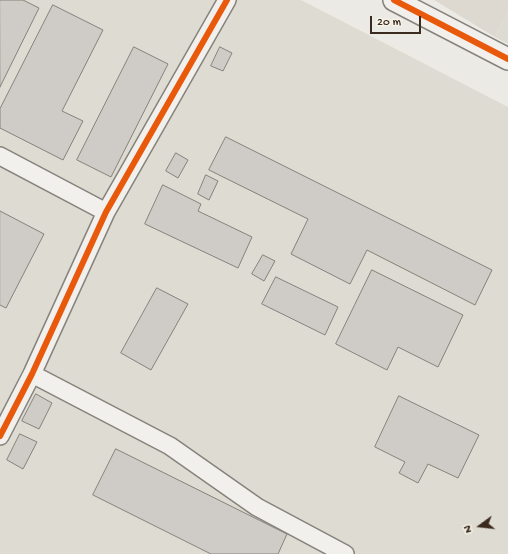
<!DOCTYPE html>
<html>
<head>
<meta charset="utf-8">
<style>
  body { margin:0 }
  #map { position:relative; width:508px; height:554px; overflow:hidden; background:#eceae4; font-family:"Gochi Hand",sans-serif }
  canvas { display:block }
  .north { position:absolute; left:460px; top:506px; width:40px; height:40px; -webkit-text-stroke:3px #f7f3e8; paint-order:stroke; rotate:255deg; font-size:11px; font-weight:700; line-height:16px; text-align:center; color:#3b2a1e }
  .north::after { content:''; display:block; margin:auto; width:14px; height:18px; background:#3b2a1e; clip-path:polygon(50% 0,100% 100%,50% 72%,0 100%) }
  .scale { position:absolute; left:370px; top:16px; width:51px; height:18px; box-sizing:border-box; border:2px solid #3b2a1e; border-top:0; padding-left:5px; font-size:12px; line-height:14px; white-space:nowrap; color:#3b2a1e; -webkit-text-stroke:3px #f7f3e8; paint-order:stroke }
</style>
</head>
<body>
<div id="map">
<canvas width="508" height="554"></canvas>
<div class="north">N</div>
<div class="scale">20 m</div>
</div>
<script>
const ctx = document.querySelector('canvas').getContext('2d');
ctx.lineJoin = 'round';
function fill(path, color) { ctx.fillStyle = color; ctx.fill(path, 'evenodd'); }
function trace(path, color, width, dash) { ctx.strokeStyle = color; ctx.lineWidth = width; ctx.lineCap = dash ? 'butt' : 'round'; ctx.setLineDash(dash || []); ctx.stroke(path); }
fill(new Path2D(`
  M 0,0 L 301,0 L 508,107 L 508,554 L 0,554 Z
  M 508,11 L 508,44 L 495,37 Z`), '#dedbd2');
fill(new Path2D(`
  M 434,0 L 508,0 L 508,11 L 495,37 Z`), '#ddd9d0');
const building = new Path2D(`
  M 0,0 L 23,0 L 39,8 L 0,87 Z
  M 53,5 L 103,30 L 62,111 L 83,121 L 63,160 L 0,128 L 0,109 Z
  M 134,47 L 168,64 L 111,177 L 77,160 Z
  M 220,47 L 232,53 L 223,71 L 211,66 Z
  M 226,137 L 492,270 L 475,305 L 367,250 L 350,284 L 291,254 L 308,219 L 209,170 Z
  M 176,153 L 188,160 L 178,178 L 166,171 Z
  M 206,175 L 218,181 L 209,200 L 198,194 Z
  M 163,185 L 201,204 L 198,211 L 252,237 L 238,268 L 145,224 Z
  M 0,211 L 44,234 L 6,308 L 0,305 Z
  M 263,255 L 275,261 L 264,281 L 252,274 Z
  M 372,270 L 463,315 L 438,367 L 398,347 L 387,370 L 336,344 Z
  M 276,277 L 338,307 L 325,335 L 262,304 Z
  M 157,288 L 188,304 L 151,370 L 121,353 Z
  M 36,394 L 52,403 L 39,429 L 22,421 Z
  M 399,396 L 479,435 L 458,478 L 428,464 L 418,483 L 399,473 L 405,462 L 375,447 Z
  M 20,434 L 37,442 L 23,469 L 7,460 Z
  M 116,449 L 287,534 L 278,554 L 211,554 L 93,495 Z`);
fill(building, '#cfccc7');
trace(building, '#86827c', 1);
const minor = new Path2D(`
  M 0,156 L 106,212
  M 32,374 L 170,446 L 257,507 L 345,554
  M 0,436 L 32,374 L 106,212 L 227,0`);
const major = new Path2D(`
  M 394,0 L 508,59`);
trace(minor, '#86827c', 20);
trace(major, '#86827c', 24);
trace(minor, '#f1f0ec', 17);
trace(major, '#f1f0ec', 21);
trace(new Path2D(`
  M 394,0 L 508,59
  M 0,436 L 32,374 L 106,212 L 227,0`), '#e8590c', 6);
</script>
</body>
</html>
